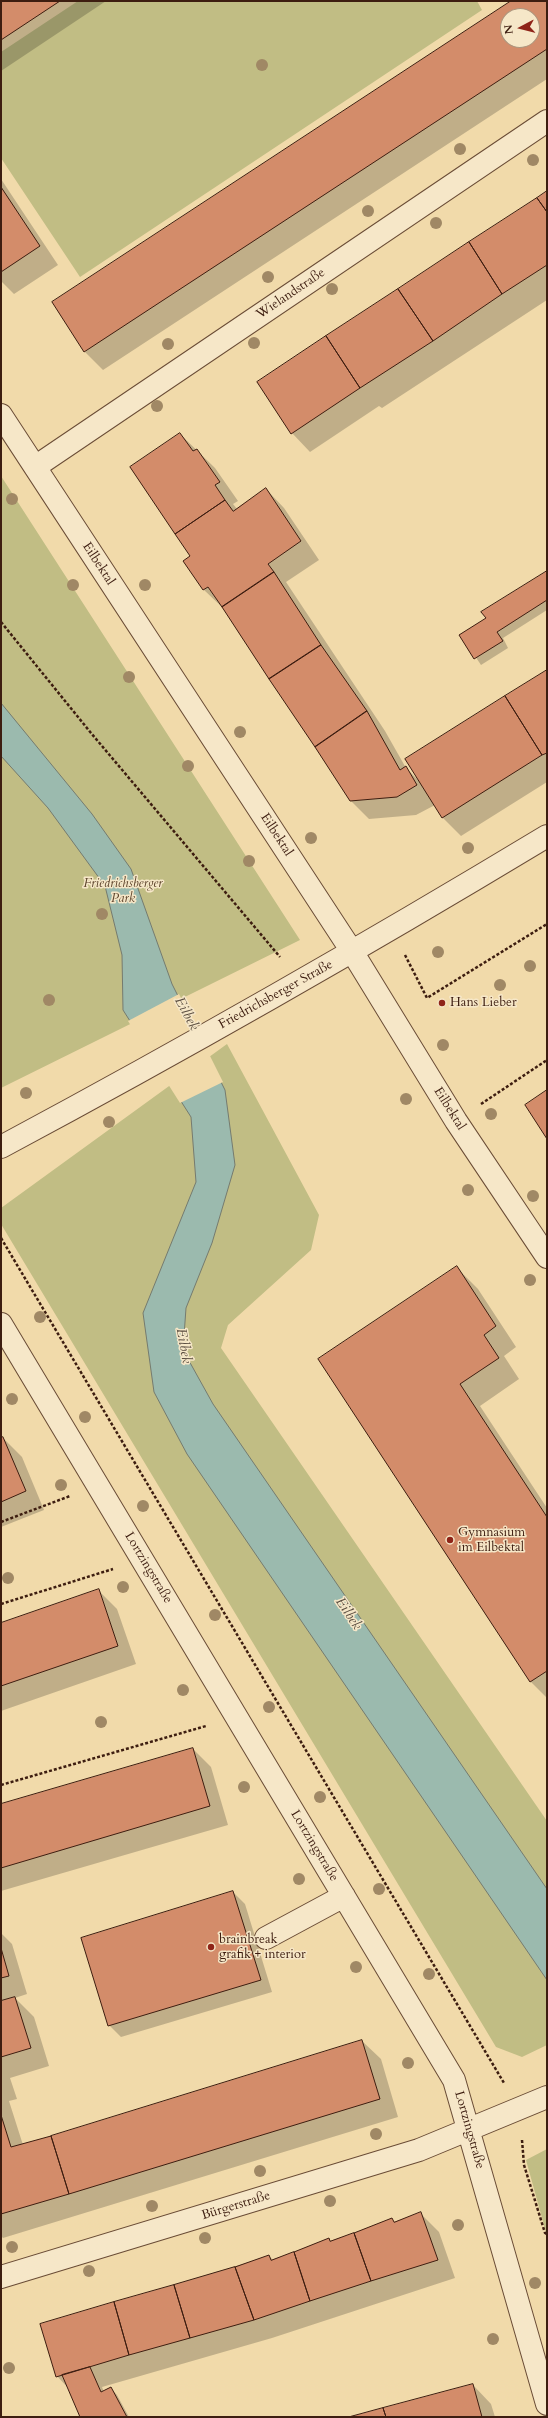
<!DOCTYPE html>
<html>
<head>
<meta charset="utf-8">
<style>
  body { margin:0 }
  #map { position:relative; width:548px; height:2418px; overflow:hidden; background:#f1daaa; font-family:Cardo,serif }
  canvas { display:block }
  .frame { position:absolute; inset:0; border:2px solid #3d1d10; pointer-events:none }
  .north { position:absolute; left:500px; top:8px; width:40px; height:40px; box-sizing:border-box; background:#f6e7c8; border:1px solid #ac967e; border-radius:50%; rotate:263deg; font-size:11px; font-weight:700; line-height:16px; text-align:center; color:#3d1d10 }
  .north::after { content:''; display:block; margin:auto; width:14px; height:18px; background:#8f2418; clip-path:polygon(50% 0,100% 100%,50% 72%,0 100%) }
</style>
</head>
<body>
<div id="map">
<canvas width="548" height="2418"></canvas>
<div class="frame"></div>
<div class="north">N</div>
</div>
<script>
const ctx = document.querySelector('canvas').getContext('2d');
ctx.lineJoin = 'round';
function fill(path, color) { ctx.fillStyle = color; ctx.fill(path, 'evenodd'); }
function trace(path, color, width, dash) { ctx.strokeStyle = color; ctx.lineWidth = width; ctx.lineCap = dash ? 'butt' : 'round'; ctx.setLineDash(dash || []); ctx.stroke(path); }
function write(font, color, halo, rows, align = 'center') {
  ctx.font = font + ' Cardo,serif'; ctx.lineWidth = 3; ctx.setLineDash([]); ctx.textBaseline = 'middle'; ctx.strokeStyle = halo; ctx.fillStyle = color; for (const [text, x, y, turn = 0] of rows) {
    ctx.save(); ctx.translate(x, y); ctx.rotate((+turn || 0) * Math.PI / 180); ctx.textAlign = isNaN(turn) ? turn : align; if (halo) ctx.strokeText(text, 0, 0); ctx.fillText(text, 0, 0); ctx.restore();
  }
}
fill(new Path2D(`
  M 78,1 L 477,1 L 482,10 L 80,277 L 1,158 L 1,52 Z
  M 1,476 L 300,940 L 1,1088 Z
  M 227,1044 L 319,1215 L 311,1250 L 228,1325 L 221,1348 L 547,1821 L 547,2045 L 522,2057 L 496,2047 L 1,1224 L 1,1208 Z
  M 547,2149 L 547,2236 L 526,2160 Z`), '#c1bd84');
const water = new Path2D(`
  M 1,703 L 92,814 L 131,869 L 172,984 L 225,1090 L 235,1165 L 212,1243 L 186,1308 L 183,1350 L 213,1404 L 547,1889 L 547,1980 L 187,1454 L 154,1392 L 143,1313 L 196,1182 L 191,1117 L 123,1010 L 122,955 L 105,886 L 48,808 L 1,756 Z`);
fill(water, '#9bbaae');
trace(water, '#757b6f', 1);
fill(new Path2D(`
  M 179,994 L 223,1082 L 180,1103 L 128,1021 Z`), '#f1daaa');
fill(new Path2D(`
  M 1,1 L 106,1 L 1,71 Z
  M 513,1 L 547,1 L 547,79 L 103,370 L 85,352 ZM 508,16 L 532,16 L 532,40 L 508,40 Z
  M 1,179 L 58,265 L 14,294 L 1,281 Z
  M 547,192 L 547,300 L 382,408 L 379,406 L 310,452 L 292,433 Z
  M 180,434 L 215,468 L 238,501 L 233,504 L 237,509 L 266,489 L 284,508 L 319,560 L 286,582 L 385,731 L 406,768 L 418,780 L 547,671 L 547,782 L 461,836 L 443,818 L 435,805 L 416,815 L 369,819 L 351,801 L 223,608 L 204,590 L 185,561 L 191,557 Z
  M 547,572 L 547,610 L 503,638 L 508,648 L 481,665 L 461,635 L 487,618 Z
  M 457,1268 L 478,1289 L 516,1347 L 504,1356 L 519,1379 L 480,1406 L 547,1508 L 547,1698 L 531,1682 L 319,1359 Z
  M 3,1438 L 22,1457 L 44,1510 L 1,1527 L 1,1439 Z
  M 98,1590 L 117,1609 L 136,1664 L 1,1711 L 1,1624 Z
  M 193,1749 L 211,1767 L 228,1825 L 1,1891 L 1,1805 Z
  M 233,1892 L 245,1904 L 272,1992 L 121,2037 L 109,2025 Z
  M 1,1933 L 12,1944 L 27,1994 L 15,1998 L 34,2017 L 49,2066 L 10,2078 L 17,2099 L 9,2101 L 23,2145 L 362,2041 L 381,2059 L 398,2117 L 3,2238 L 1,2236 Z
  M 420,2213 L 439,2232 L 455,2278 L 272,2338 L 102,2387 L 104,2392 L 111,2388 L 117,2395 L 129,2417 L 81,2417 L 69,2389 L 57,2376 L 41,2325 L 269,2256 L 273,2260 L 329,2239 L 332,2242 L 392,2219 L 395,2222 Z
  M 473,2385 L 491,2404 L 495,2417 L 358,2417 Z`), '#0003');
const building = new Path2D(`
  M 1,1 L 60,1 L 1,40 Z
  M 511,1 L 547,1 L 547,49 L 84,352 L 52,302 ZM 508,16 L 532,16 L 532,40 L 508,40 Z
  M 1,187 L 40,246 L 1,272 Z
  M 547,191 L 547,212 L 537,198 Z
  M 537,198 L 547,212 L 547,265 L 502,294 L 469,242 Z
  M 469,242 L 502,294 L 433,341 L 398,289 Z
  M 398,289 L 433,341 L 360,388 L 326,336 Z
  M 326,336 L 360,388 L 291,434 L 257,382 Z
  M 180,433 L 193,451 L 197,449 L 220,482 L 215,485 L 225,500 L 175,534 L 130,467 Z
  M 266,488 L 301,541 L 268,564 L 274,572 L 222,607 L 208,587 L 203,590 L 183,561 L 190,556 L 175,534 L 225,500 L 233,511 Z
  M 547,571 L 547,600 L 497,632 L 503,641 L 474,659 L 459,635 L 486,618 L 481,612 Z
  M 274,572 L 321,645 L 269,679 L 222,607 Z
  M 321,645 L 367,711 L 315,747 L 269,679 Z
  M 547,670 L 547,753 L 542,755 L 505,696 Z
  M 505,696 L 542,755 L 442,818 L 405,759 Z
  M 367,711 L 400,770 L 406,766 L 417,785 L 397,797 L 350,801 L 315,747 Z
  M 547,1090 L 547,1139 L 525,1105 Z
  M 457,1266 L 496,1326 L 484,1335 L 499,1358 L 460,1384 L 547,1517 L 547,1671 L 530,1682 L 318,1359 Z
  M 3,1437 L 26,1491 L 1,1502 L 1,1438 Z
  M 99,1589 L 118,1646 L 1,1686 L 1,1623 Z
  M 193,1748 L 210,1806 L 1,1868 L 1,1804 Z
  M 233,1891 L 261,1980 L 108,2026 L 81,1938 Z
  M 1,1948 L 9,1976 L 1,1978 Z
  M 15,1997 L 31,2048 L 1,2057 L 1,2001 Z
  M 362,2040 L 380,2099 L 69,2194 L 51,2136 Z
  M 1,2115 L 11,2147 L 51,2136 L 69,2194 L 1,2214 Z
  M 421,2212 L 438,2260 L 371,2281 L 354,2233 L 392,2218 L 394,2222 Z
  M 354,2233 L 371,2281 L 310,2301 L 294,2252 L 329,2238 L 330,2241 Z
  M 294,2252 L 310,2301 L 254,2320 L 235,2267 L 269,2255 L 271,2260 Z
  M 235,2267 L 254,2320 L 190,2338 L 174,2285 Z
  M 174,2285 L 190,2338 L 129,2355 L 114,2302 Z
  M 114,2302 L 129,2355 L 56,2377 L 40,2324 Z
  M 90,2367 L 101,2392 L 111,2387 L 127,2417 L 80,2417 L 62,2375 Z
  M 473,2384 L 482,2417 L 386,2417 L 383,2408 Z
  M 383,2408 L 386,2417 L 349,2417 Z`);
fill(building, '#d38c6a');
trace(building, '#3d1d10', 1);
const minor = new Path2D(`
  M 1,415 L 353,953 L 456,1121 L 547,1257
  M 35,467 L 547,121
  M 1,1147 C 186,1048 368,944 547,836
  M 1,1324 L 454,2080 L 547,2404
  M 266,1938 L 344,1896
  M 1,2277 L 419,2150 L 547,2097`);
trace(minor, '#6a4c36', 24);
trace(new Path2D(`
  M 1,622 L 91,733 L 280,957
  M 405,955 L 427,998 L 547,924
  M 481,1104 L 547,1060
  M 1,1238 L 504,2083
  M 1,1522 L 70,1496
  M 1,1604 L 113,1569
  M 1,1785 L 206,1726
  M 522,2140 L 524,2165 L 545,2233 L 547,2234`), '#3d1d10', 2.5, [3, 2]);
trace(minor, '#f6e7c8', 22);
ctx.fillStyle = '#a08865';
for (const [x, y] of [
  [262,65],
  [460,149],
  [533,160],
  [368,211],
  [436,223],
  [268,277],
  [332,289],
  [254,343],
  [168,344],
  [157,406],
  [12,499],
  [73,585],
  [145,585],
  [129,677],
  [240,732],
  [188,766],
  [311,838],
  [468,848],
  [249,861],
  [102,914],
  [438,952],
  [530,966],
  [500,985],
  [49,1000],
  [443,1045],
  [26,1093],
  [406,1099],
  [491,1114],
  [109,1122],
  [468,1190],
  [533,1196],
  [530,1280],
  [40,1317],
  [12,1399],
  [85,1417],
  [61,1485],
  [143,1506],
  [8,1578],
  [123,1587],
  [215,1615],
  [183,1690],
  [269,1707],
  [101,1722],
  [244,1787],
  [320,1797],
  [299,1879],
  [379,1889],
  [356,1967],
  [429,1974],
  [408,2063],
  [376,2134],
  [260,2171],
  [330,2201],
  [152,2206],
  [458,2225],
  [205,2238],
  [12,2247],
  [89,2271],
  [535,2283],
  [493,2339],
  [9,2368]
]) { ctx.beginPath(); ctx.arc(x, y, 6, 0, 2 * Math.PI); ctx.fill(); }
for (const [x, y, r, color] of [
  [442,1003,4,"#8f2418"],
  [450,1540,4,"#8f2418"],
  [211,1947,4,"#8f2418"]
]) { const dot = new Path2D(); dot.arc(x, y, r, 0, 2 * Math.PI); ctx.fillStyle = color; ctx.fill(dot); trace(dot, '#f6e7c8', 1.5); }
write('13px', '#3d1d10', '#f6e7c8', [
  ["Wielandstraße",291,294,-34],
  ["Eilbektal",98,564,57],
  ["Eilbektal",276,835,57],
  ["Friedrichsberger Straße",276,995,-29],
  ["Eilbektal",449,1109,58],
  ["Lortzingstraße",148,1568,59],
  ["Lortzingstraße",314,1846,59],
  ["Lortzingstraße",469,2130,74],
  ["Bürgerstraße",236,2206,-17]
]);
write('italic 13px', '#5e452d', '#f6e7c8', [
  ["Friedrichsberger",123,884],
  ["Park",123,899]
]);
write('13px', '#3d1d10', '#f6e7c8', [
  ["Hans Lieber",450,1003],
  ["Gymnasium",458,1533],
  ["im Eilbektal",458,1548],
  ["brainbreak",219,1940],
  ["grafik + interior",219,1955]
], 'left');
write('italic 14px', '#594c3f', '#f6e7c8', [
  ["Eilbek",186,1014,62],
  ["Eilbek",183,1346,80],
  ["Eilbek",348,1614,56]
]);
</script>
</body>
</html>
